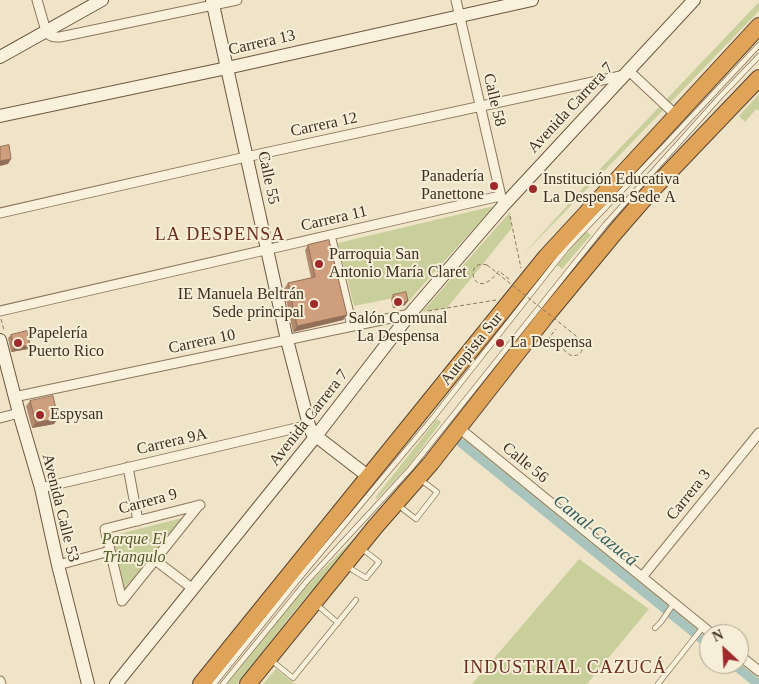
<!DOCTYPE html>
<html>
<head>
<meta charset="utf-8">
<style>
  body { margin:0 }
  #map { position:relative; width:759px; height:684px; overflow:hidden; background:#f0e4c8; font-family:Georgia,serif }
  canvas { display:block }
  .north { position:absolute; left:699px; top:624px; width:50px; height:50px; box-sizing:border-box; background:#f7eed8; border:1px solid #ada18e; border-radius:50%; rotate:335deg; font-size:14px; font-weight:700; line-height:20px; text-align:center; color:#3d2e20 }
  .north::after { content:''; display:block; margin:auto; width:18px; height:22px; background:#9e2a2b; clip-path:polygon(50% 0,100% 100%,50% 72%,0 100%) }
</style>
</head>
<body>
<div id="map">
<canvas width="759" height="684"></canvas>
<div class="north">N</div>
</div>
<script>
const ctx = document.querySelector('canvas').getContext('2d');
ctx.lineJoin = 'round';
function fill(path, color) { ctx.fillStyle = color; ctx.fill(path, 'evenodd'); }
function trace(path, color, width, dash) { ctx.strokeStyle = color; ctx.lineWidth = width; ctx.lineCap = dash ? 'butt' : 'round'; ctx.setLineDash(dash || []); ctx.stroke(path); }
function write(font, color, halo, rows, align = 'center') {
  ctx.font = font + ' Georgia,serif'; ctx.lineWidth = 4; ctx.setLineDash([]); ctx.textBaseline = 'middle'; ctx.strokeStyle = halo; ctx.fillStyle = color; for (const [text, x, y, turn = 0] of rows) {
    ctx.save(); ctx.translate(x, y); ctx.rotate((+turn || 0) * Math.PI / 180); ctx.textAlign = isNaN(turn) ? turn : align; if (halo) ctx.strokeText(text, 0, 0); ctx.fillText(text, 0, 0); ctx.restore();
  }
}
fill(new Path2D(`
  M 759,2 L 759,11 L 521,257 L 600,169 Z
  M 759,94 L 759,111 L 756,109 L 745,122 L 739,116 Z
  M 494,206 L 405,305 L 403,296 L 354,306 L 338,243 Z
  M 510,212 L 512,228 L 447,308 L 422,312 Z
  M 586,231 L 591,235 L 562,269 L 557,265 Z
  M 437,419 L 441,422 L 411,463 L 377,499 L 375,498 Z
  M 464,439 L 698,629 L 692,635 L 459,445 Z
  M 377,516 L 296,609 L 237,684 L 227,684 L 305,587 Z
  M 182,518 L 125,590 L 111,536 Z
  M 579,559 L 649,609 L 587,684 L 472,684 Z
  M 739,663 L 759,678 L 759,684 L 752,684 L 726,664 L 739,664 Z
  M 276,669 L 295,684 L 263,684 Z`), '#c9cf9b');
trace(new Path2D(`
  M 461,443 L 709,645
  M 733,664 L 758,684`), '#a9c4bc', 9);
const lane = new Path2D(`
  M 399,506 L 416,519 L 437,492 L 421,480
  M 348,567 L 366,578 L 379,562 L 361,548
  M 316,604 L 338,623
  M 655,628 L 661,622 L 674,603
  M 271,660 L 293,678 L 356,600
  M 214,684 L 301,576 L 433,418 L 566,249 L 671,139 L 759,45
  M 223,684 L 307,581 L 411,468 L 605,225 L 718,99 L 759,56
  M 658,684 L 703,627`);
const street = new Path2D(`
  M 37,0 L 46,31 C 50,37 53,37 60,37 L 237,0
  M 456,0 L 502,201
  M 629,71 L 676,115
  M 0,213 L 246,157 L 625,75
  M 330,235 L 352,326
  M 0,311 L 500,196
  M 14,397 L 410,314
  M 0,418 L 19,413
  M 459,428 L 712,634
  M 128,467 L 138,521
  M 41,488 L 309,425
  M 155,560 L 193,589
  M 58,565 L 110,551
  M 642,577 L 759,433
  M 122,601 L 105,529 L 200,505
  M 122,601 L 199,505
  M 739,655 L 759,671
  M 0,681 L 1,684`);
const secondary = new Path2D(`
  M 212,0 L 287,340 L 309,425 L 312,433 L 369,477
  M 0,57 L 102,0
  M 0,116 L 227,68 L 532,0
  M 0,340 L 19,413 L 41,488 L 58,565 L 88,684
  M 116,684 L 316,436 L 410,314 L 503,206 L 694,0`);
const highway = new Path2D(`
  M 201,684 L 546,257 L 759,26
  M 248,684 L 375,527 L 431,463 L 546,316 L 617,230 L 650,192 L 759,78`);
trace(lane, '#8d765c', 6);
trace(street, '#8d765c', 11);
trace(secondary, '#6f573f', 14);
trace(highway, '#5b4430', 18);
trace(new Path2D(`
  M 510,216 L 521,268
  M 487,265 C 466,259 471,291 487,282 C 492,280 495,275 499,271 L 510,280
  M 428,311 L 496,300
  M 1,319 L 4,330`), '#8d765c', 1, [4, 2.5]);
trace(lane, '#faf1dc', 4.5);
trace(street, '#faf1dc', 9);
trace(secondary, '#faf1dc', 12);
trace(highway, '#e0a458', 16);
trace(new Path2D(`
  M 487,265 L 580,339 C 586,348 581,358 570,355 L 549,338 L 556,329`), '#8d765c', 1, [4, 2.5]);
fill(new Path2D(`
  M 308,245 L 347,315 L 343,320 L 293,332 L 284,289 L 288,283 L 311,278 L 305,250 Z
  M 393,295 L 405,305 L 393,308 L 391,299 Z
  M 11,335 L 30,345 L 28,349 L 11,352 L 8,338 Z
  M 30,401 L 58,418 L 54,424 L 32,428 L 26,406 Z`), '#b2896c');
fill(new Path2D(`
  M 11,159 L 8,164 L 0,166 L 0,161 Z
  M 408,301 L 405,305 L 393,308 L 396,305 Z
  M 347,315 L 343,320 L 293,332 L 297,326 Z
  M 30,345 L 28,349 L 11,352 L 14,348 Z
  M 58,418 L 54,424 L 32,428 L 36,423 Z`), '#916f58');
const building = new Path2D(`
  M 9,145 L 11,159 L 0,161 L 0,147 Z
  M 329,240 L 347,315 L 297,326 L 288,283 L 315,277 L 308,245 Z
  M 406,292 L 408,301 L 396,305 L 393,295 Z
  M 27,331 L 30,345 L 14,348 L 11,335 Z
  M 53,396 L 58,418 L 36,423 L 30,401 Z`);
fill(building, '#cf9f7d');
trace(building, '#916f58', 1);
for (const [x, y, r, color] of [
  [494,186,5,"#9e2a2b"],
  [533,189,5,"#9e2a2b"],
  [319,264,5,"#9e2a2b"],
  [398,302,5,"#9e2a2b"],
  [314,304,5,"#9e2a2b"],
  [18,343,5,"#9e2a2b"],
  [500,343,5,"#9e2a2b"],
  [40,415,5,"#9e2a2b"]
]) { const dot = new Path2D(); dot.arc(x, y, r, 0, 2 * Math.PI); ctx.fillStyle = color; ctx.fill(dot); trace(dot, '#f7eed8', 2); }
write('16px', '#3d2e20', '#f7eed8', [
  ["Carrera 13",262,43,-13],
  ["Calle 58",494,100,77],
  ["Avenida Carrera 7",571,108,-47],
  ["Carrera 12",324,125,-12],
  ["Calle 55",268,178,78],
  ["Carrera 11",334,219,-13],
  ["Carrera 10",202,342,-12],
  ["Autopista Sur",472,349,-51],
  ["Avenida Carrera 7",309,418,-52],
  ["Carrera 9A",172,442,-13],
  ["Calle 56",525,463,39],
  ["Carrera 3",689,495,-51],
  ["Carrera 9",148,502,-15],
  ["Avenida Calle 53",60,508,76]
]);
write('16px', '#3d2e20', '#f7eed8', [
  ["Panadería",484,177,"right"],
  ["Panettone",484,195,"right"],
  ["Institución Educativa",543,180],
  ["La Despensa Sede A",543,198],
  ["Parroquia San",329,255],
  ["Antonio María Claret",329,273],
  ["IE Manuela Beltrán",304,295,"right"],
  ["Sede principal",304,313,"right"],
  ["Salón Comunal",398,319,"center"],
  ["La Despensa",398,337,"center"],
  ["Papelería",28,334],
  ["Puerto Rico",28,352],
  ["La Despensa",510,343],
  ["Espysan",50,415]
], 'left');
write('italic 16px', '#4d5a26', '#f7eed8', [
  ["Parque El",134,540],
  ["Triangulo",134,558]
]);
ctx.letterSpacing = '1px';
write('18px', '#6b2e1e', '#f7eed8', [
  ["LA DESPENSA",220,235],
  ["INDUSTRIAL CAZUCÁ",565,668]
]);
ctx.letterSpacing = '0px';
write('italic 18px', '#2f5d5a', '#f7eed8', [
  ["Canal Cazucá",595,531,39]
]);
</script>
</body>
</html>
